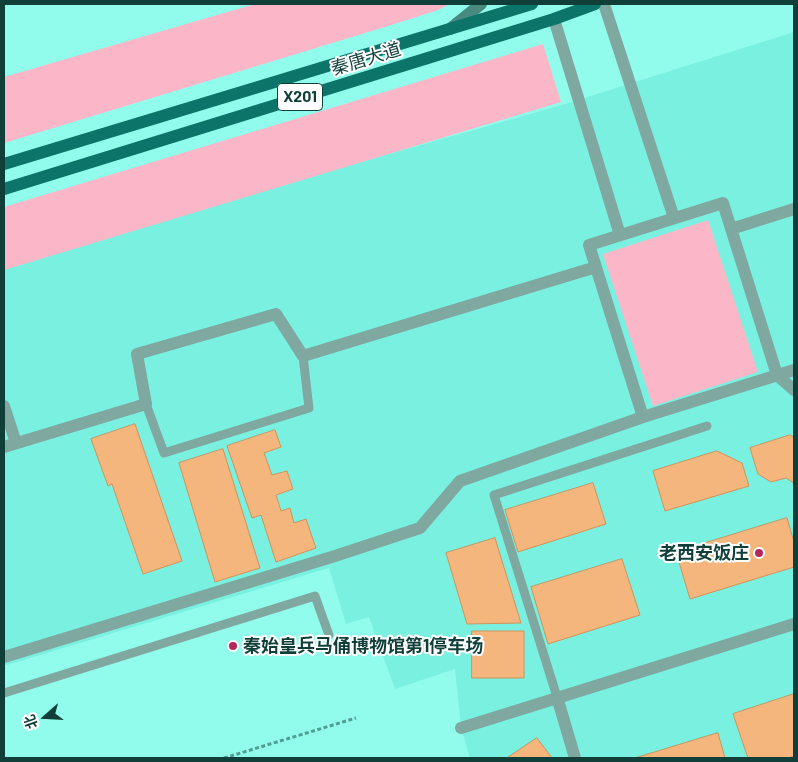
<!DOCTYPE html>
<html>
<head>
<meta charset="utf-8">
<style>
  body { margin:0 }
  #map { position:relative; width:798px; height:762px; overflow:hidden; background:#92fcec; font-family:Barlow,"Noto Sans SC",sans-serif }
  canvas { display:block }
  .frame { position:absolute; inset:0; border:5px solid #103f39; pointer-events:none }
  .north { position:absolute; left:20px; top:692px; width:50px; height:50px; -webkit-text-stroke:4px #fff; paint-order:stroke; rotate:251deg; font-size:14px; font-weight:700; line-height:20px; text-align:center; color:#103f39 }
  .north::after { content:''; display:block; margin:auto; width:18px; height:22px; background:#103f39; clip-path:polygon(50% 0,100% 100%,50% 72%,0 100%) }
</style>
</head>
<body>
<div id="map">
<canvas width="798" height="762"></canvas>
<div class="frame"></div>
<div class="north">北</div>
</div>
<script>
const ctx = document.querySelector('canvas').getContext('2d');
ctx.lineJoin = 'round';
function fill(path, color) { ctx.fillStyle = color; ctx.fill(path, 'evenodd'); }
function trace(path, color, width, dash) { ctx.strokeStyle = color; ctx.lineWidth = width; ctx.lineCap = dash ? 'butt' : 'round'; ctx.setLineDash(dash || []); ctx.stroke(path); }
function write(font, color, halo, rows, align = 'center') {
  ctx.font = font + ' Barlow,"Noto Sans SC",sans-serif'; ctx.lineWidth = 4; ctx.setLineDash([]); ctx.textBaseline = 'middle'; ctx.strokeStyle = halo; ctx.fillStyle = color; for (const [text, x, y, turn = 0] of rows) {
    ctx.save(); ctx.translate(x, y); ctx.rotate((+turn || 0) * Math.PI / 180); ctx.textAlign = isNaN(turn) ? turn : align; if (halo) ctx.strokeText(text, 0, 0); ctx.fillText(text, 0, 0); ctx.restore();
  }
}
fill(new Path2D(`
  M 794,32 L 794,758 L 470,758 L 461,728 L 455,669 L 395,689 L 369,617 L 346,624 L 329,568 L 4,666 L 4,263 L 562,105 Z`), '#7af1e0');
fill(new Path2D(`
  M 255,4 L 450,4 L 438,10 L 388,26 L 4,143 L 4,77 Z
  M 543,44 L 561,102 L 4,270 L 4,207 Z
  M 708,220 L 758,372 L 653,406 L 603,254 Z`), '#fbb7c8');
const building = new Path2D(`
  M 135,424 L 182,561 L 143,574 L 112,484 L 108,486 L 91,439 Z
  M 275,430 L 281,447 L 264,453 L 272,475 L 287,471 L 293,489 L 276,495 L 281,511 L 290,508 L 294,523 L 306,519 L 316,548 L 276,562 L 261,515 L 252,518 L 227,446 Z
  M 790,435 L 794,437 L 794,483 L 786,478 L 771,482 L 758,474 L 750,448 Z
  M 223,449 L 260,568 L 215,582 L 179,463 Z
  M 717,451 L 742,463 L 749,486 L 665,511 L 653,471 Z
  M 593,483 L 606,524 L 518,552 L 505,510 Z
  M 787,518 L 794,542 L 794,567 L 690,599 L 676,552 Z
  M 495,538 L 521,623 L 467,624 L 446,553 Z
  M 622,559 L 640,615 L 548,644 L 531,587 Z
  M 472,631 L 524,631 L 524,678 L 472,678 Z
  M 794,694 L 794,756 L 788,758 L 748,758 L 733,714 Z
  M 718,733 L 725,758 L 635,758 Z
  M 537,738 L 552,758 L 507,758 Z`);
fill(building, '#f4b67d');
trace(building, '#cf935b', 1);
trace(new Path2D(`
  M 224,758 L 356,718`), '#509d92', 3, [4, 2.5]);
trace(new Path2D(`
  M 146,404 L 164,453 L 309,408 L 303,356
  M 4,693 L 315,596 L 329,635
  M 557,697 L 494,495 L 707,426`), '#7fa8a1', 9);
trace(new Path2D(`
  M 604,4 L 674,218
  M 554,19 L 620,235
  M 731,229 L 794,209
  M 4,406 L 16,443
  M 643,417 L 589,245 L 723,203 L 777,375 L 794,390
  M 4,447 L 146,404 L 137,354 L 276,314 L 303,356 L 596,267
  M 4,657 L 335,556 L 420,528 L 460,481 L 643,417 L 794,370
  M 557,697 L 575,758
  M 461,728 L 794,624`), '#7fa8a1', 12);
trace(new Path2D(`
  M 450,29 L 481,4`), '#488a80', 12);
trace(new Path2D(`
  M 4,164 L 532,4
  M 4,189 L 554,19 L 595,4`), '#0c7468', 12);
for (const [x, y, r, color] of [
  [759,553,5,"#b3265e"],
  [233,646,5,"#b3265e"]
]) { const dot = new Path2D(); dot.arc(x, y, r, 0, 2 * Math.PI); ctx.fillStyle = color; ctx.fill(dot); trace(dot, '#fff', 2); }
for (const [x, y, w] of [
  [300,97,45]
]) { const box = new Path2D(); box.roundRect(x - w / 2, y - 13.5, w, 27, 4); ctx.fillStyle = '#fff'; ctx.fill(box); trace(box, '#103f39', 1); }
write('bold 16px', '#103f39', null, [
  ["X201",300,97]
]);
write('18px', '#103f39', '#fff', [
  ["秦唐大道",366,59,-17]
]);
write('bold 18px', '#103f39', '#fff', [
  ["老西安饭庄",749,553],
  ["秦始皇兵马俑博物馆第1停车场",243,646,"left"]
], 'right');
</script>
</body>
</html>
